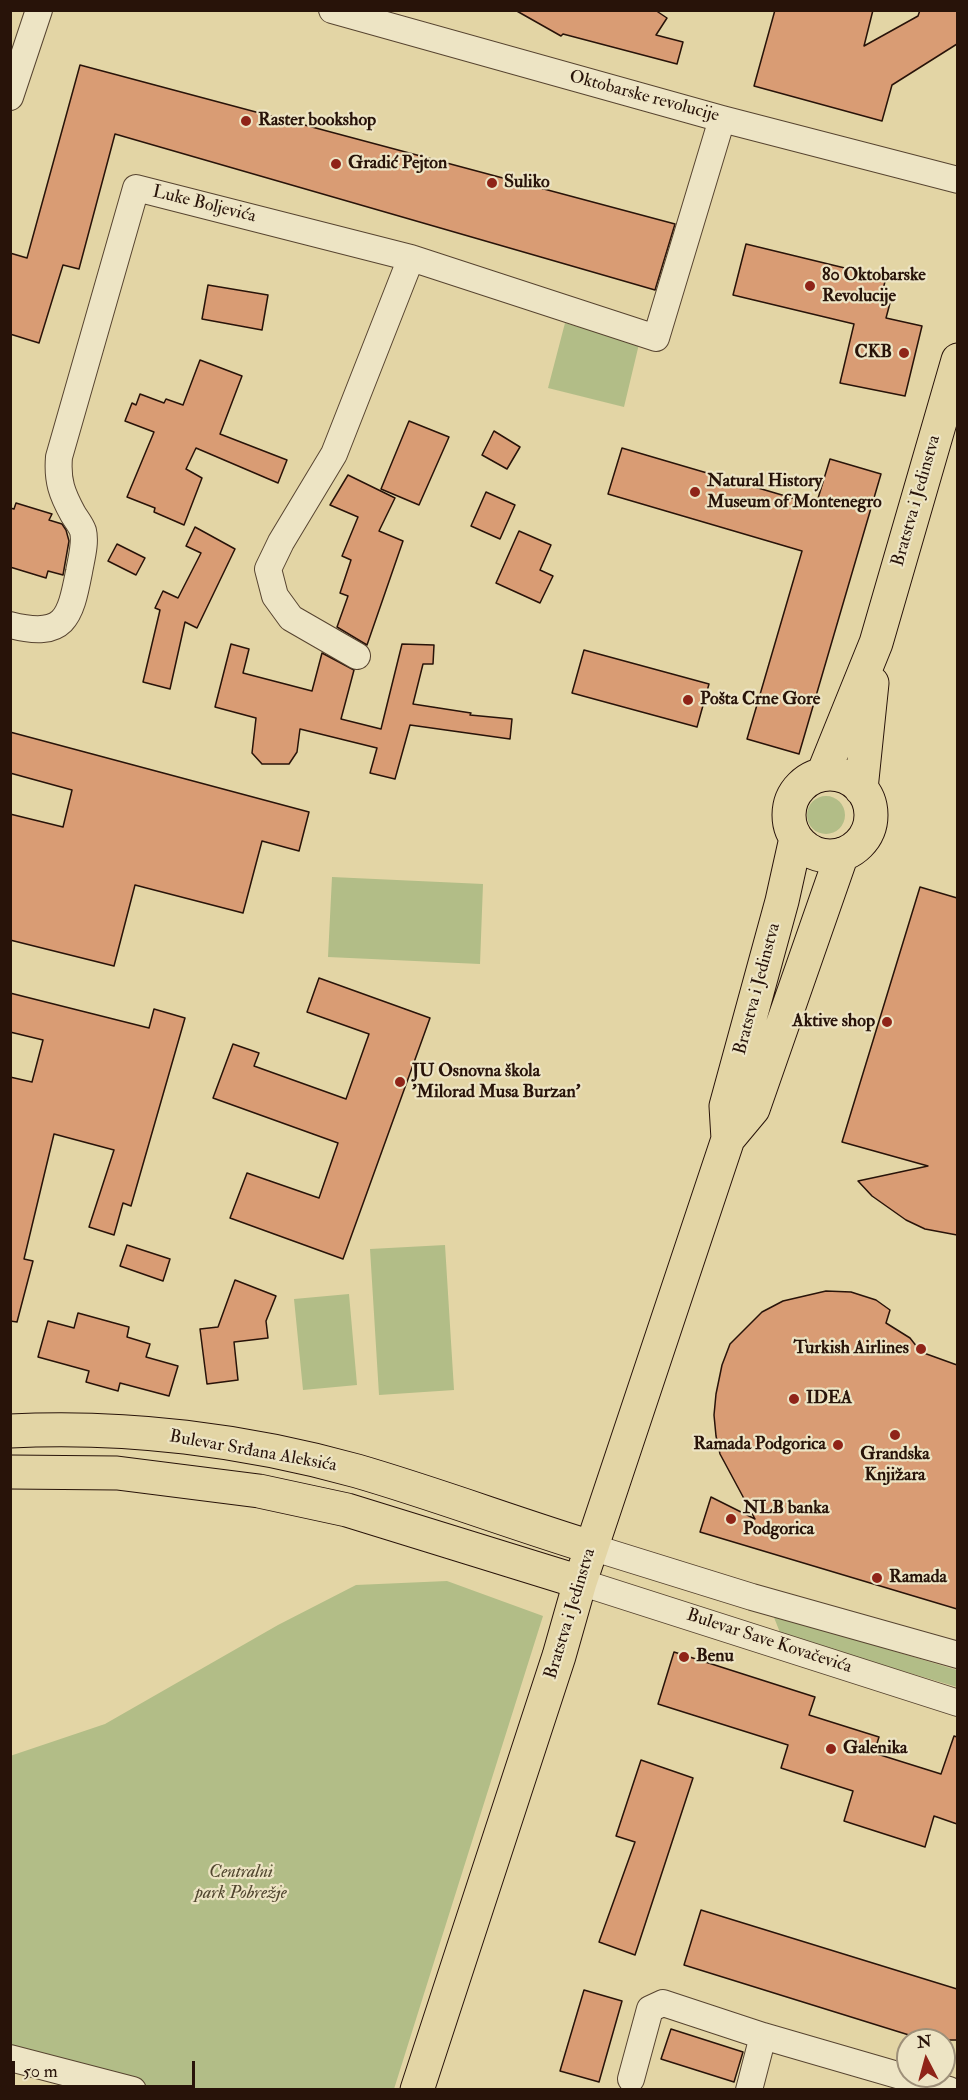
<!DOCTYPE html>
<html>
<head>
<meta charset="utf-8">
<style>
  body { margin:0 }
  #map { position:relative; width:968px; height:2100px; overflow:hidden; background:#e3d5a5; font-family:"IM FELL Double Pica",serif }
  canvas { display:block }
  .frame { position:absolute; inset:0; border:12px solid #281309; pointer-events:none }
  .north { position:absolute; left:896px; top:2028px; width:60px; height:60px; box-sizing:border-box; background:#ede4c4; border:2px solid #9e9079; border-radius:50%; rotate:354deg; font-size:16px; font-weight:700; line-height:24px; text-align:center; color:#281309 }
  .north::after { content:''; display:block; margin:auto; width:21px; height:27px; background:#8f2418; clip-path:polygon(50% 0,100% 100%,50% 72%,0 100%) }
  .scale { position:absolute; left:12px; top:2061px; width:183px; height:27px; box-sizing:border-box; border:3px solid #281309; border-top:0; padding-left:8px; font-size:18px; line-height:21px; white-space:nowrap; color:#281309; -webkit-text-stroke:4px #ede4c4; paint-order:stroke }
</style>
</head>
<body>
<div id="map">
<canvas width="968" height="2100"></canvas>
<div class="frame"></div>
<div class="north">N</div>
<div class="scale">50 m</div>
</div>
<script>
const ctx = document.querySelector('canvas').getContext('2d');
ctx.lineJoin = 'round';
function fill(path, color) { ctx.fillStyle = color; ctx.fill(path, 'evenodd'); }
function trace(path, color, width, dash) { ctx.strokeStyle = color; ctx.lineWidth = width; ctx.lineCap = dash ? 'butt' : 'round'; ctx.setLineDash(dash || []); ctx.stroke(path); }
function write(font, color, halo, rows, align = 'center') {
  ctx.font = font + ' "IM FELL Double Pica",serif'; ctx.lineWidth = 4.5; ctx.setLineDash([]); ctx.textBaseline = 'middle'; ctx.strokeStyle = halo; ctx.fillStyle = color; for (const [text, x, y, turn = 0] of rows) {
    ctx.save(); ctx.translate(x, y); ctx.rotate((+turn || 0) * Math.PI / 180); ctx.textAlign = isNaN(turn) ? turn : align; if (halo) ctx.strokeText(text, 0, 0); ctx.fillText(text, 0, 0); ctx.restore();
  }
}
fill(new Path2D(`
  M 565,323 L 639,344 L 624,407 L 548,388 Z
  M807 815a19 19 0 1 1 38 0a19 19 0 1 1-38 0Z
  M 332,877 L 483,884 L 480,964 L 328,957 Z
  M 445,1245 L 454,1390 L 379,1395 L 370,1249 Z
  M 349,1294 L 357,1385 L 303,1390 L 294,1299 Z
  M 447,1581 L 543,1616 L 394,2089 L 160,2089 L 11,2050 L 10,1756 L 105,1724 L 278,1625 L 356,1585 Z
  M 773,1615 L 957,1670 L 957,1687 L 781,1635 Z`), '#b2bd87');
const building = new Path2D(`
  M 515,10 L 655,10 L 667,18 L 656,35 L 683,42 L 677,64 L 563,34 L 561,36 Z
  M 775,10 L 873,10 L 864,46 L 918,16 L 920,10 L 957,10 L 957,44 L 892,85 L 882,121 L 754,86 Z
  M 80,65 L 675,224 L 655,290 L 115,134 L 79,269 L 63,265 L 39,343 L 10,334 L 10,253 L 27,258 Z
  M 746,244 L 886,278 L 880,300 L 890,303 L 886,318 L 922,326 L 905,396 L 840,383 L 854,324 L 733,295 Z
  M 208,285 L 268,295 L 262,330 L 202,319 Z
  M 200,360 L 242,376 L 220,434 L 287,460 L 278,483 L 196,448 L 186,469 L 202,478 L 184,525 L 154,512 L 155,508 L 127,497 L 154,432 L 125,421 L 132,403 L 136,405 L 140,394 L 164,403 L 166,399 L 183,405 Z
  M 409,421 L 449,437 L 419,505 L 381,489 Z
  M 494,431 L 520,447 L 507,469 L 482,455 Z
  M 622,448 L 816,505 L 830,459 L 881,474 L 799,754 L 747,739 L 802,551 L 608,494 Z
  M 348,475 L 395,498 L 379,531 L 403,541 L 367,645 L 337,627 L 348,596 L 340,593 L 351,560 L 342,556 L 358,517 L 330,505 Z
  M 486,492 L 515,505 L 500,539 L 471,526 Z
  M 16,503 L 52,514 L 49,520 L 62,524 L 66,530 L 69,541 L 63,575 L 48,571 L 46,578 L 10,567 L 10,508 L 14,509 Z
  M 195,527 L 235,549 L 197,628 L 185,622 L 170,689 L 143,682 L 160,610 L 155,608 L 163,591 L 178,598 L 201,553 L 186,546 Z
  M 519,531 L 551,545 L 540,570 L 553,576 L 540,603 L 496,583 Z
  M 117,544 L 145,558 L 136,575 L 108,561 Z
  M 231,644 L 249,649 L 243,673 L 312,691 L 322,653 L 354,670 L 341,719 L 381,729 L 402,644 L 434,645 L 433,664 L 423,664 L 413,704 L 471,713 L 470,715 L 512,719 L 510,739 L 410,725 L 395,779 L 370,773 L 377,748 L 300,729 L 297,752 L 289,764 L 262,764 L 252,753 L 256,718 L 215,707 Z
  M 584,650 L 709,684 L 697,727 L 572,693 Z
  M 10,732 L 309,812 L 299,851 L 262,841 L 243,913 L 135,885 L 114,966 L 10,940 L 10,814 L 63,827 L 72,790 L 10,773 Z
  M 920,887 L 957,898 L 957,1235 L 925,1229 L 906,1220 L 872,1196 L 858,1181 L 928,1166 L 842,1142 Z
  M 319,978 L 430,1018 L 343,1259 L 230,1218 L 247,1173 L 319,1198 L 338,1143 L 213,1098 L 233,1044 L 259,1053 L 254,1066 L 346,1099 L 369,1034 L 307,1012 Z
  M 10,993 L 149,1028 L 154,1009 L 185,1018 L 131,1206 L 123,1203 L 114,1235 L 89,1227 L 114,1150 L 54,1134 L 24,1259 L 33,1261 L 17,1322 L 10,1321 L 10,1077 L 32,1082 L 43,1040 L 10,1032 Z
  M 127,1245 L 170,1259 L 163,1281 L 120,1266 Z
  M 235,1280 L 276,1296 L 266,1321 L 268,1338 L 234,1342 L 238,1380 L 207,1384 L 200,1329 L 218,1327 Z
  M 826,1291 L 851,1292 L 876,1300 L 890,1310 L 886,1323 L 910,1338 L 921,1352 L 957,1365 L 957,1609 L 700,1532 L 711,1497 L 755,1519 L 720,1454 L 716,1436 L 714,1415 L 716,1394 L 722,1365 L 730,1344 L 762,1312 L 783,1301 Z
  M 78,1313 L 129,1327 L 127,1337 L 150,1344 L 146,1357 L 178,1366 L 169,1396 L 120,1383 L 118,1391 L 86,1382 L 89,1371 L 38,1357 L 48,1321 L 74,1328 Z
  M 674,1652 L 815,1697 L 809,1715 L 879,1737 L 874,1753 L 941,1774 L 954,1736 L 957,1737 L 957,1824 L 934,1816 L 925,1847 L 844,1821 L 853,1791 L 781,1768 L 788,1745 L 658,1704 Z
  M 641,1760 L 693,1778 L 635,1955 L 599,1942 L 635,1842 L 616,1836 Z
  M 701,1910 L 957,1989 L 957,2040 L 925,2040 L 684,1965 Z
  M 584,1990 L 622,2001 L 599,2082 L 560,2071 Z
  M 671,2029 L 743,2052 L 734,2082 L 661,2059 Z`);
fill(building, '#d99c74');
trace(building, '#281309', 1.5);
const minor = new Path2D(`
  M 332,10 L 722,119 L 958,180
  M 10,97 L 39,10
  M 10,625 C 65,639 70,618 79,572 C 81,560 86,543 83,531 C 81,525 76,519 73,514 C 62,494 57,481 59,457 L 136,188 L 411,258 L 656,338 L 722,119
  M 357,656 L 291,618 L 275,596 L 268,569 L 281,542 L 334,454 L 411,258
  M 591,1547 L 752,1597 L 958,1655
  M 580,1582 L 958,1703
  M 10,2058 L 133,2090
  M 631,2079 L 650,2009 L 663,2003 L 763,2036 L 949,2090
  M 749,2090 L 763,2036`);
const major = new Path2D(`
  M 823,774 L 876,643 L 958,360
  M789 815a41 41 0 1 1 82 0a41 41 0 1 1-82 0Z
  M 861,789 L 872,683
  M 728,1139 L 726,1106 L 782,901 L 796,838
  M 10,1431 C 126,1425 246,1440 357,1471 C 436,1494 513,1523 591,1547
  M 10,1472 L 117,1473 L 259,1491 L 347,1510 L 580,1582
  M 417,2090 L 559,1656 L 580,1582 L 728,1139 L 753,1109 L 842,854`);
trace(minor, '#574430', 28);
trace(major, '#281309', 35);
trace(minor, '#ede4c4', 26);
trace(major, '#e3d5a5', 33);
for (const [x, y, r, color] of [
  [246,121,6,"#8f2418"],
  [336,164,6,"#8f2418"],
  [492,183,6,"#8f2418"],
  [810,286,6,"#8f2418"],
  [904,353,6,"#8f2418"],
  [695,492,6,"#8f2418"],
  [688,700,6,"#8f2418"],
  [887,1022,6,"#8f2418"],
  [400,1082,6,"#8f2418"],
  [921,1349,6,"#8f2418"],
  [794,1399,6,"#8f2418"],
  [895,1435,6,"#8f2418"],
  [838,1445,6,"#8f2418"],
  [731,1519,6,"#8f2418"],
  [877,1578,6,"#8f2418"],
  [684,1657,6,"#8f2418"],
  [831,1749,6,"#8f2418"]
]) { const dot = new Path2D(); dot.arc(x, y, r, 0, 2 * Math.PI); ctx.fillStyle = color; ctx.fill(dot); trace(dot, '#ede4c4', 2); }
write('18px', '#281309', '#ede4c4', [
  ["Oktobarske revolucije",644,97,15],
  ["Luke Boljevića",204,205,14],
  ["Bratstva i Jedinstva",917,501,-74],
  ["Bratstva i Jedinstva",758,989,-75],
  ["Bulevar Srđana Aleksića",253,1452,10],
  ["Bratstva i Jedinstva",571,1614,-73],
  ["Bulevar Save Kovačevića",769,1642,18]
]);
write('bold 18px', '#281309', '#ede4c4', [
  ["Raster bookshop",258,121],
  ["Gradić Pejton",348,164],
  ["Suliko",504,183],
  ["80 Oktobarske",822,276],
  ["Revolucije",822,297],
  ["CKB",892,353,"right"],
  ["Natural History",707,482],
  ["Museum of Montenegro",707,503],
  ["Pošta Crne Gore",700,700],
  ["Aktive shop",875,1022,"right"],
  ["JU Osnovna škola",412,1072],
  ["'Milorad Musa Burzan'",412,1093],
  ["Turkish Airlines",909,1349,"right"],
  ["IDEA",806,1399],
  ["Ramada Podgorica",826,1445,"right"],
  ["Grandska",895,1455,"center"],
  ["Knjižara",895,1476,"center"],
  ["NLB banka",743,1509],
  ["Podgorica",743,1530],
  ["Ramada",889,1578],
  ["Benu",696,1657],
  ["Galenika",843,1749]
], 'left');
write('italic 18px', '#51462f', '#ede4c4', [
  ["Centralni",241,1873],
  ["park Pobrežje",241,1894]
]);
</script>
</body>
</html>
